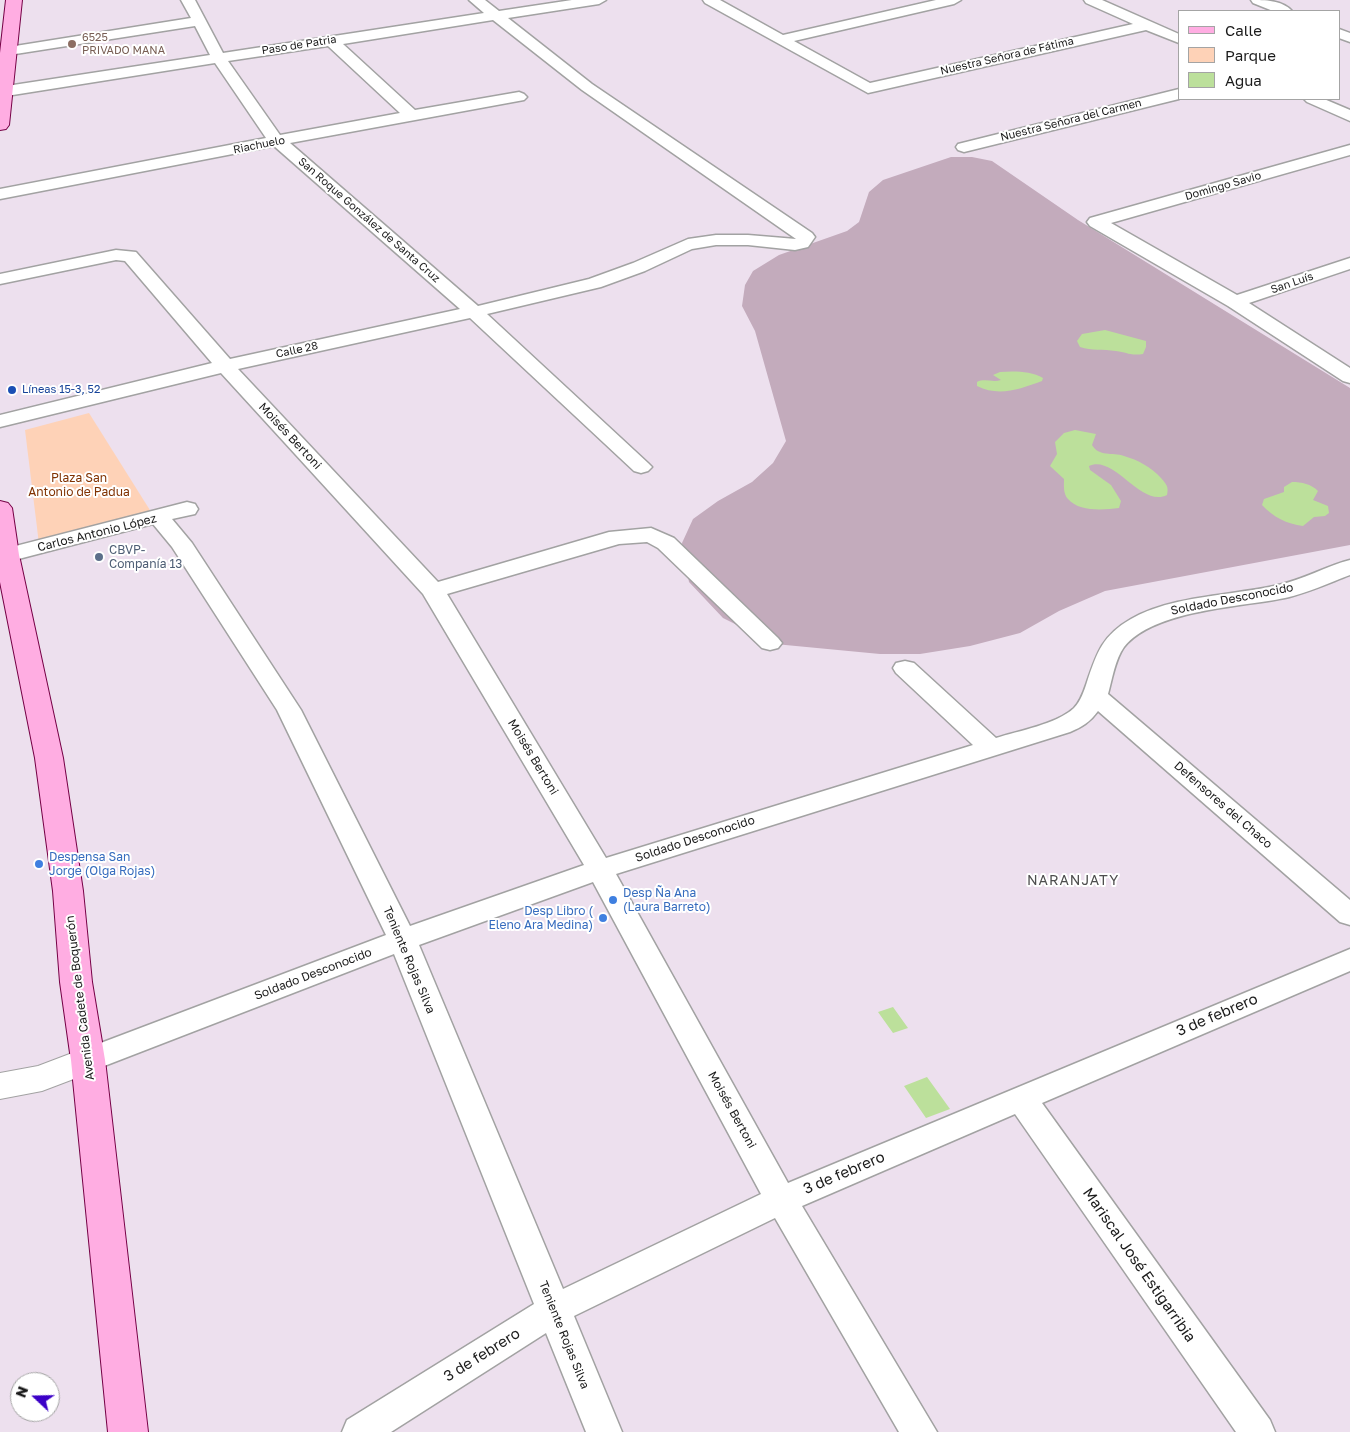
<!DOCTYPE html>
<html>
<head>
<meta charset="utf-8">
<style>
  body { margin:0 }
  #map { position:relative; width:1350px; height:1432px; overflow:hidden; background:#ede0ee; font-family:"Golos Text",sans-serif }
  canvas { display:block }
  .legend { position:absolute; left:1178px; top:10px; width:162px; height:90px; box-sizing:border-box; background:#fff; border:1px solid #a4a4a4; margin:0; padding:6px 9px; list-style:none; font-size:15px; color:#1b1b1b }
  .legend li { display:flex; align-items:center; gap:10px; height:25px }
  .legend b { width:25px; border:1px solid #a4a4a4 }
  .north { position:absolute; left:10px; top:1372px; width:50px; height:50px; box-sizing:border-box; background:#fff; border:1px solid #a4a4a4; border-radius:50%; rotate:291deg; font-size:14px; font-weight:700; line-height:20px; text-align:center; color:#1b1b1b }
  .north::after { content:''; display:block; margin:auto; width:18px; height:22px; background:#3b00c7; clip-path:polygon(50% 0,100% 100%,50% 72%,0 100%) }
</style>
</head>
<body>
<div id="map">
<canvas width="1350" height="1432"></canvas>
<ul class="legend">
<li><b style="height:6px;background:#ffade2"></b>Calle</li>
<li><b style="height:14px;background:#fed2b7"></b>Parque</li>
<li><b style="height:14px;background:#bce09b"></b>Agua</li>
</ul>
<div class="north">N</div>
</div>
<script>
const ctx = document.querySelector('canvas').getContext('2d');
ctx.lineJoin = 'round';
function fill(path, color) { ctx.fillStyle = color; ctx.fill(path, 'evenodd'); }
function trace(path, color, width, dash) { ctx.strokeStyle = color; ctx.lineWidth = width; ctx.lineCap = dash ? 'butt' : 'round'; ctx.setLineDash(dash || []); ctx.stroke(path); }
function write(font, color, halo, rows, align = 'center') {
  ctx.font = font + ' "Golos Text",sans-serif'; ctx.lineWidth = 4; ctx.setLineDash([]); ctx.textBaseline = 'middle'; ctx.strokeStyle = halo; ctx.fillStyle = color; for (const [text, x, y, turn = 0] of rows) {
    ctx.save(); ctx.translate(x, y); ctx.rotate((+turn || 0) * Math.PI / 180); ctx.textAlign = isNaN(turn) ? turn : align; if (halo) ctx.strokeText(text, 0, 0); ctx.fillText(text, 0, 0); ctx.restore();
  }
}
fill(new Path2D(`
  M 951,157 L 972,157 L 992,161 L 1078,220 L 1350,388 L 1350,545 L 1105,591 L 1059,611 L 1020,633 L 970,646 L 920,654 L 880,654 L 775,644 L 723,618 L 689,582 L 682,543 L 693,519 L 718,501 L 752,482 L 773,463 L 786,441 L 755,331 L 742,306 L 745,285 L 753,271 L 779,255 L 847,231 L 859,222 L 869,192 L 883,180 Z`), '#c3abbc');
fill(new Path2D(`
  M 89,413 L 153,515 L 39,544 L 25,430 Z`), '#fed2b7');
fill(new Path2D(`
  M 1105,330 L 1146,341 L 1146,347 L 1143,354 C 1129,356 1127,352 1116,351 C 1103,349 1092,351 1080,347 L 1077,341 L 1082,334 Z
  M 1000,372 C 1014,371 1031,371 1043,378 L 1042,381 C 1020,389 999,397 977,386 L 977,382 C 985,378 993,383 1001,380 L 993,375 Z
  M 1075,430 L 1096,434 L 1092,445 C 1099,457 1112,452 1124,456 C 1138,460 1151,467 1161,478 C 1166,484 1169,486 1167,495 C 1141,508 1114,454 1089,466 L 1090,470 L 1111,485 L 1121,501 L 1119,508 C 1103,510 1079,512 1068,499 C 1063,494 1064,485 1064,479 L 1050,466 L 1057,454 L 1055,442 L 1064,433 Z
  M 1292,482 C 1302,482 1311,484 1318,491 L 1313,500 L 1328,506 L 1329,513 L 1325,516 L 1314,517 L 1303,526 C 1287,524 1273,517 1262,505 L 1264,499 L 1284,492 L 1284,487 Z
  M 893,1007 L 908,1028 L 893,1033 L 878,1012 Z
  M 927,1077 L 950,1109 L 926,1118 L 904,1086 Z`), '#bce09b');
const minor = new Path2D(`
  M 181,0 L 195,0 L 223,53 L 484,13 L 469,0 L 485,0 L 499,11 L 572,0 L 606,0 L 599,4 L 508,18 L 592,84 L 812,233 L 815,237 L 808,247 L 795,250 L 748,245 L 716,245 L 692,249 L 645,271 L 601,287 L 487,314 L 648,463 L 652,467 L 648,471 L 641,473 L 634,471 L 470,318 L 238,369 L 438,582 L 609,532 L 651,528 L 674,538 L 778,638 L 782,643 L 778,648 L 770,650 L 762,648 L 658,548 L 647,542 L 619,544 L 447,594 L 606,858 L 973,745 L 896,673 L 893,668 L 896,663 L 905,661 L 914,663 L 996,738 C 1018,731 1057,724 1074,708 C 1081,701 1084,691 1087,682 C 1097,652 1103,635 1131,619 C 1173,595 1232,596 1278,585 C 1303,580 1326,566 1350,560 L 1350,575 C 1329,583 1307,593 1285,598 C 1241,607 1153,610 1124,647 C 1115,659 1112,680 1108,694 L 1350,900 L 1350,925 L 1340,922 L 1098,711 C 1090,722 1082,727 1070,732 L 616,874 L 788,1183 L 1350,949 L 1350,971 L 1042,1103 L 1270,1420 L 1275,1432 L 1236,1432 L 1015,1114 L 802,1206 L 937,1432 L 899,1432 L 775,1218 L 574,1316 L 622,1432 L 586,1432 L 546,1333 L 391,1432 L 342,1432 L 347,1420 L 534,1304 L 394,954 L 99,1068 L 88,1072 L 77,1068 L 73,1060 L 77,1052 L 386,935 L 277,710 L 172,547 L 153,524 L 7,562 L 0,560 L 0,550 L 187,502 L 195,504 L 198,509 L 195,514 L 172,519 L 192,543 L 301,710 L 410,926 L 584,865 L 423,594 L 221,373 L 0,427 L 0,415 L 212,363 L 125,261 L 116,260 L 0,284 L 0,274 L 116,250 L 136,252 L 230,359 L 460,309 L 274,146 L 0,199 L 0,189 L 266,138 L 215,63 L 0,97 L 0,87 L 210,55 L 195,26 L 9,55 L 4,54 L 2,51 L 4,48 L 9,47 L 191,18 ZM 493,20 L 582,90 L 796,239 L 748,235 L 716,235 L 688,239 L 633,263 L 589,279 L 478,306 L 290,143 L 524,100 L 527,97 L 524,94 L 519,92 L 415,110 L 343,44 ZM 328,46 L 400,113 L 280,135 L 228,61 ZM 593,882 L 761,1194 L 563,1289 L 419,945 Z
  M 703,0 L 720,0 L 783,35 L 936,0 L 961,0 L 954,4 L 794,41 L 870,83 L 1133,24 L 1086,3 L 1084,0 L 1102,0 L 1179,34 L 1179,43 L 1146,30 L 868,93 L 705,3 Z
  M 1251,0 C 1265,0 1282,0 1292,11 L 1273,11 L 1253,3 Z
  M 1339,29 L 1350,33 L 1350,42 L 1339,38 Z
  M 1179,89 L 1179,99 L 964,152 L 958,150 L 956,147 L 958,144 Z
  M 1304,99 L 1324,99 L 1350,110 L 1350,121 L 1307,102 Z
  M 1350,145 L 1350,155 L 1111,223 L 1237,295 L 1350,258 L 1350,269 L 1249,303 L 1350,368 L 1350,383 L 1343,381 L 1228,306 L 1090,226 L 1087,222 L 1090,218 Z`);
const tertiary = new Path2D(`
  M 88,1047 L 100,1051 L 105,1060 L 100,1069 L 42,1091 L 0,1099 L 0,1073 L 38,1066 Z`);
const secondary = new Path2D(`
  M 6,0 L 22,0 L 9,125 L 6,129 L 0,130 L 0,53 Z
  M 0,501 L 8,503 L 12,508 L 19,555 L 63,758 L 83,891 L 92,982 L 105,1060 L 148,1432 L 108,1432 L 71,1060 L 60,982 L 53,891 L 35,758 L 0,582 Z`);
trace(minor, '#a2a2a2', 3);
trace(tertiary, '#a2a2a2', 2);
trace(secondary, '#750045', 2);
fill(minor, '#fff');
fill(tertiary, '#fff');
fill(secondary, '#ffade2');
for (const [x, y, r, color] of [
  [72,44,5,"#8d6e63"],
  [12,390,5,"#1a4fb4"],
  [99,557,5,"#5c6f8a"],
  [39,864,5,"#3f7fe0"],
  [613,900,5,"#3f7fe0"],
  [603,918,5,"#3f7fe0"]
]) { const dot = new Path2D(); dot.arc(x, y, r, 0, 2 * Math.PI); ctx.fillStyle = color; ctx.fill(dot); trace(dot, '#fff', 2); }
write('11px', '#785e54', '#fff', [
  ["6525",82,38],
  ["PRIVADO MANA",82,51]
], 'left');
write('11px', '#1b1b1b', '#fff', [
  ["Paso de Patria",299,45,-9],
  ["Nuestra Señora de Fátima",1007,56,-13],
  ["Nuestra Señora del Carmen",1071,120,-14],
  ["Riachuelo",259,145,-11],
  ["Domingo Savio",1223,186,-16],
  ["San Roque González de Santa Cruz",369,220,41],
  ["San Luís",1292,283,-19],
  ["Calle 28",297,350,-12]
]);
write('11px', '#164399', '#fff', [
  ["Líneas 15-3, 52",22,390]
], 'left');
write('12px', '#1b1b1b', '#fff', [
  ["Moisés Bertoni",290,436,47],
  ["Carlos Antonio López",97,533,-14],
  ["Soldado Desconocido",1232,599,-11],
  ["Moisés Bertoni",533,757,59],
  ["Defensores del Chaco",1223,805,41],
  ["Soldado Desconocido",695,839,-18],
  ["Teniente Rojas Silva",409,960,67],
  ["Soldado Desconocido",313,974,-21],
  ["Avenida Cadete de Boquerón",80,998,-97],
  ["Moisés Bertoni",732,1110,61],
  ["Teniente Rojas Silva",564,1335,68]
]);
write('12px', '#803202', '#fff', [
  ["Plaza San",79,478],
  ["Antonio de Padua",79,492]
]);
write('12px', '#4e5e75', '#fff', [
  ["CBVP-",109,550],
  ["Companía 13",109,564]
], 'left');
write('12px', '#366cbe', '#fff', [
  ["Despensa San",49,857],
  ["Jorge (Olga Rojas)",49,871],
  ["Desp Ña Ana",623,893],
  ["(Laura Barreto)",623,907],
  ["Desp Libro (",593,911,"right"],
  ["Eleno Ara Medina)",593,925,"right"]
], 'left');
ctx.letterSpacing = '1px';
write('14px', '#4e4e4e', '#fff', [
  ["NARANJATY",1073,881]
]);
ctx.letterSpacing = '0px';
write('15px', '#1b1b1b', '#fff', [
  ["3 de febrero",1217,1015,-23],
  ["3 de febrero",844,1173,-23],
  ["Mariscal José Estigarribia",1139,1265,55],
  ["3 de febrero",482,1355,-32]
]);
</script>
</body>
</html>
